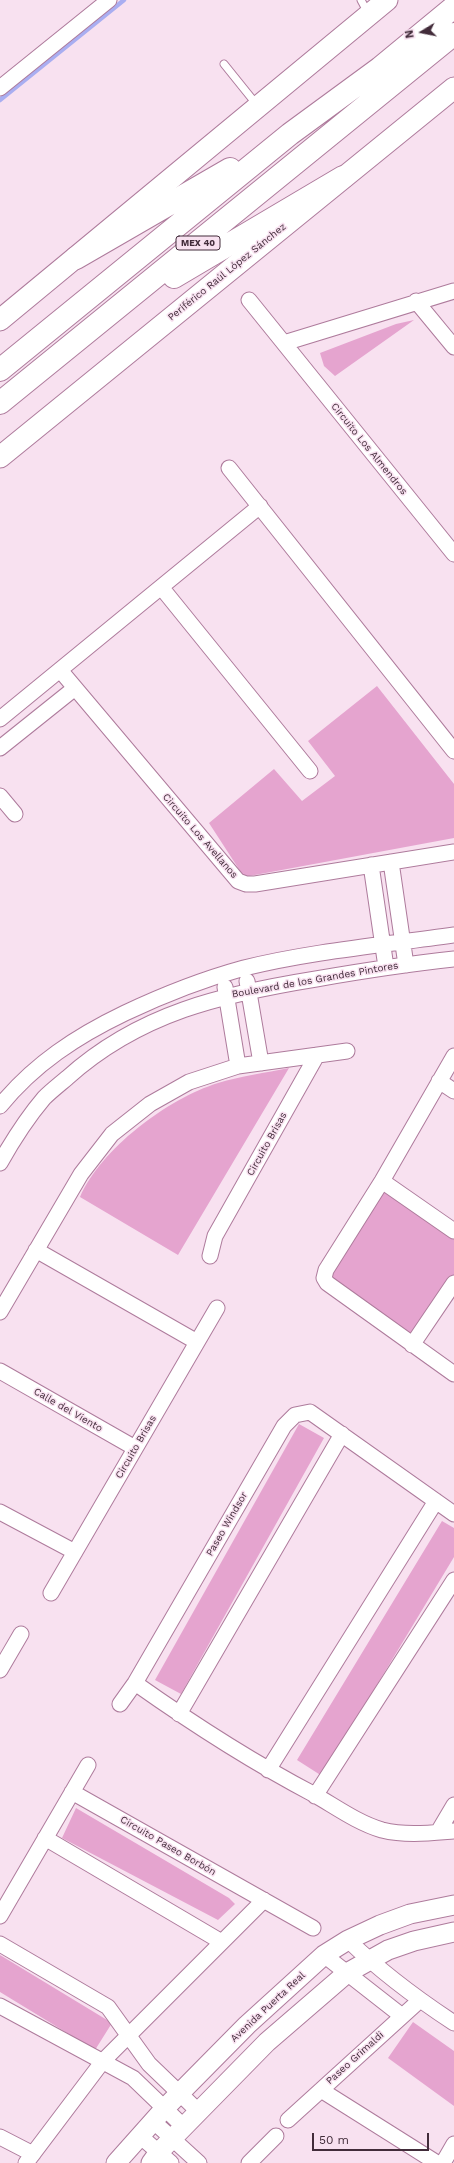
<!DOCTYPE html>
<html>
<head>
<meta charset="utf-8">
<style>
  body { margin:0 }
  #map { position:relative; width:454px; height:2163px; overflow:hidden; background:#f8e1f0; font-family:"Work Sans",sans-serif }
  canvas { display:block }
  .north { position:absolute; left:402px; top:12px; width:40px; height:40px; -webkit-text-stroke:3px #f8e1f0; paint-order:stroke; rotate:260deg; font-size:11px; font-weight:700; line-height:16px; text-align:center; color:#422c3a }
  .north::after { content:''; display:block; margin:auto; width:14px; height:18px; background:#422c3a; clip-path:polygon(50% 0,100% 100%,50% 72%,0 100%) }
  .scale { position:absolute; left:312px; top:2133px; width:117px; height:18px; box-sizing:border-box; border:2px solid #422c3a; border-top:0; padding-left:5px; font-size:12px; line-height:14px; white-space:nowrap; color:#422c3a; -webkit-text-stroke:3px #f8e1f0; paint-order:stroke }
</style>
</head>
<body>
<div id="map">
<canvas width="454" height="2163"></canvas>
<div class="north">N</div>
<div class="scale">50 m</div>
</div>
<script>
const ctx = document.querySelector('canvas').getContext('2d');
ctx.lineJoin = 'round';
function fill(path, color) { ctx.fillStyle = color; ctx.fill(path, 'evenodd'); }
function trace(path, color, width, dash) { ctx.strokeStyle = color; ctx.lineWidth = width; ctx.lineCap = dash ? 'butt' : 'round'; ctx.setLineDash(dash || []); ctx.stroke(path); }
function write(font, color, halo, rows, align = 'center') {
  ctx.font = font + ' "Work Sans",sans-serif'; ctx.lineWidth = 3; ctx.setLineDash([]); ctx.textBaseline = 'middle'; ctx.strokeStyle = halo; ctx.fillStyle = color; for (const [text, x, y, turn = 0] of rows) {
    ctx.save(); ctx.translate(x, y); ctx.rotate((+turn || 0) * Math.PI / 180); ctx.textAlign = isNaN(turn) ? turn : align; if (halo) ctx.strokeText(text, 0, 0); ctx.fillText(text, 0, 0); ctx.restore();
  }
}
fill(new Path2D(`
  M 414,320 L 335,376 L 324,366 L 320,353 L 396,324 Z
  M 377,686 L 454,784 L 454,838 L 244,877 L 209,823 L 274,769 L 302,801 L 335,776 L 308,741 Z
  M 289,1068 L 178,1255 L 80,1197 C 101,1149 167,1099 218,1083 C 241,1076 265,1073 289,1068 Z
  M 384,1187 L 454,1236 L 454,1275 L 411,1342 L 327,1277 Z
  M 299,1424 L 324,1438 L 181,1694 L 155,1680 Z
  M 442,1521 L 454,1528 L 454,1557 L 322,1776 L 297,1760 Z
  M 76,1808 L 229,1898 L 235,1904 L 218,1920 L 62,1838 Z
  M 0,1955 L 112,2023 L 95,2050 L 0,1992 Z
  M 413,2022 L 454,2051 L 454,2106 L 388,2058 Z`), '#e5a4cf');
trace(new Path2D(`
  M 0,100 L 124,0`), '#a9aef1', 4.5);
const service = new Path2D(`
  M 361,0 L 368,13
  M 224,64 L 257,105`);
const minor = new Path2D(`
  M 0,88 L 109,0
  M 249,300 L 454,554
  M 416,301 L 454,347
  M 284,343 L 454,291
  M 229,468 L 454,751
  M 161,587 L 310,771
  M 60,670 L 238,881 L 246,884 L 255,884 L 454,852
  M 0,719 L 260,506
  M 0,748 L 75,688
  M 0,796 L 15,814
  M 391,862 L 406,965
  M 371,865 L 386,967
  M 247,981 L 261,1063
  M 225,987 L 238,1066
  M 454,1056 L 382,1181 L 326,1270 L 324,1278 L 327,1283 L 454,1374
  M 439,1081 L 454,1091
  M 0,1106 C 34,1064 77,1036 125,1013 C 163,995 204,979 244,968 C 313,951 384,945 454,935
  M 0,1163 C 13,1140 27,1118 44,1098 C 51,1091 60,1084 67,1078 C 139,1013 223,994 316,979 C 362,971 408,964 454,959
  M 382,1181 L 454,1231
  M 36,1250 L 197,1342
  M 210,1256 L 215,1236 L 317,1055
  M 0,1312 L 81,1174 L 112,1134 L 150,1104 L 189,1082 L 238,1066 L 347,1051
  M 412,1345 L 454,1283
  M 0,1371 L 135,1448
  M 0,1512 L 75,1552
  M 51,1593 L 217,1308
  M 0,1670 L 21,1634
  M 135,1683 C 193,1724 252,1762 315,1795 C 336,1807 358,1823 382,1830 C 406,1836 430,1833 454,1831
  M 120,1704 L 135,1683 L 284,1426 L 295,1415 L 310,1412 L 454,1514
  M 179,1714 L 342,1434
  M 268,1770 L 436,1501
  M 72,1792 L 313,1928
  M 315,1796 L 454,1580
  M 438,1832 L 454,1805
  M 45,1838 L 220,1941
  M 0,1916 L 88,1765
  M 348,1940 C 381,1972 416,1998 454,2023
  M 0,1944 L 108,2007 L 149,2064 L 199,2112
  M 324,1955 L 402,2016
  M 0,2006 L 133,2078 L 184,2127
  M 321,2090 L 437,2163
  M 288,2120 L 419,2001
  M 153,2121 L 199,2163
  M 140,2136 L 171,2163
  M 0,2137 L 33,2154
  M 26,2163 L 103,2061 L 264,1900
  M 249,2163 L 276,2136
  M 443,2163 L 454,2144`);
const tertiary = new Path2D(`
  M 116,2163 L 165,2108 L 247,2025 L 324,1955 L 348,1940 L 380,1925 L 410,1914 L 454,1905
  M 151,2163 L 159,2152 L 267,2042 L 347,1973 L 388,1950 L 414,1941 L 454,1932`);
const secondary = new Path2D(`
  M 0,320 L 387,0
  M 0,457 L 454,88`);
const motorway = new Path2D(`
  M 76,258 L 230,169
  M 174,277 L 343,177
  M 0,370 L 290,134 L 380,68 L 454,7
  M 0,403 L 454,34`);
trace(service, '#ae7b9c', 9);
trace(minor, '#ae7b9c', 17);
trace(tertiary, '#ae7b9c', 21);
trace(secondary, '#ae7b9c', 23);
trace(motorway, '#ae7b9c', 24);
trace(service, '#fff', 7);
trace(minor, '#fff', 15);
trace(tertiary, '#fff', 19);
trace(secondary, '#fff', 21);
trace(motorway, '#fff', 22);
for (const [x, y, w] of [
  [198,243,44]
]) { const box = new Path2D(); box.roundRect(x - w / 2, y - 7, w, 14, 3); ctx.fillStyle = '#f8e1f0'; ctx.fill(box); trace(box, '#422c3a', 1); }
write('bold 9px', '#422c3a', null, [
  ["MEX 40",198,243]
]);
write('10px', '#422c3a', '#f8e1f0', [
  ["Periférico Raúl López Sánchez",227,272,-39],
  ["Circuito Los Almendros",369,449,51],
  ["Circuito Los Avellanos",200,836,49],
  ["Boulevard de los Grandes Pintores",315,980,-10],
  ["Circuito Brisas",267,1144,-61],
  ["Calle del Viento",68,1410,30],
  ["Circuito Brisas",136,1447,-60],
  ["Paseo Windsor",227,1524,-60],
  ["Circuito Paseo Borbón",168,1846,30],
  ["Avenida Puerta Real",268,2007,-43],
  ["Paseo Grimaldi",355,2058,-42]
]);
</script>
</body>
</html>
